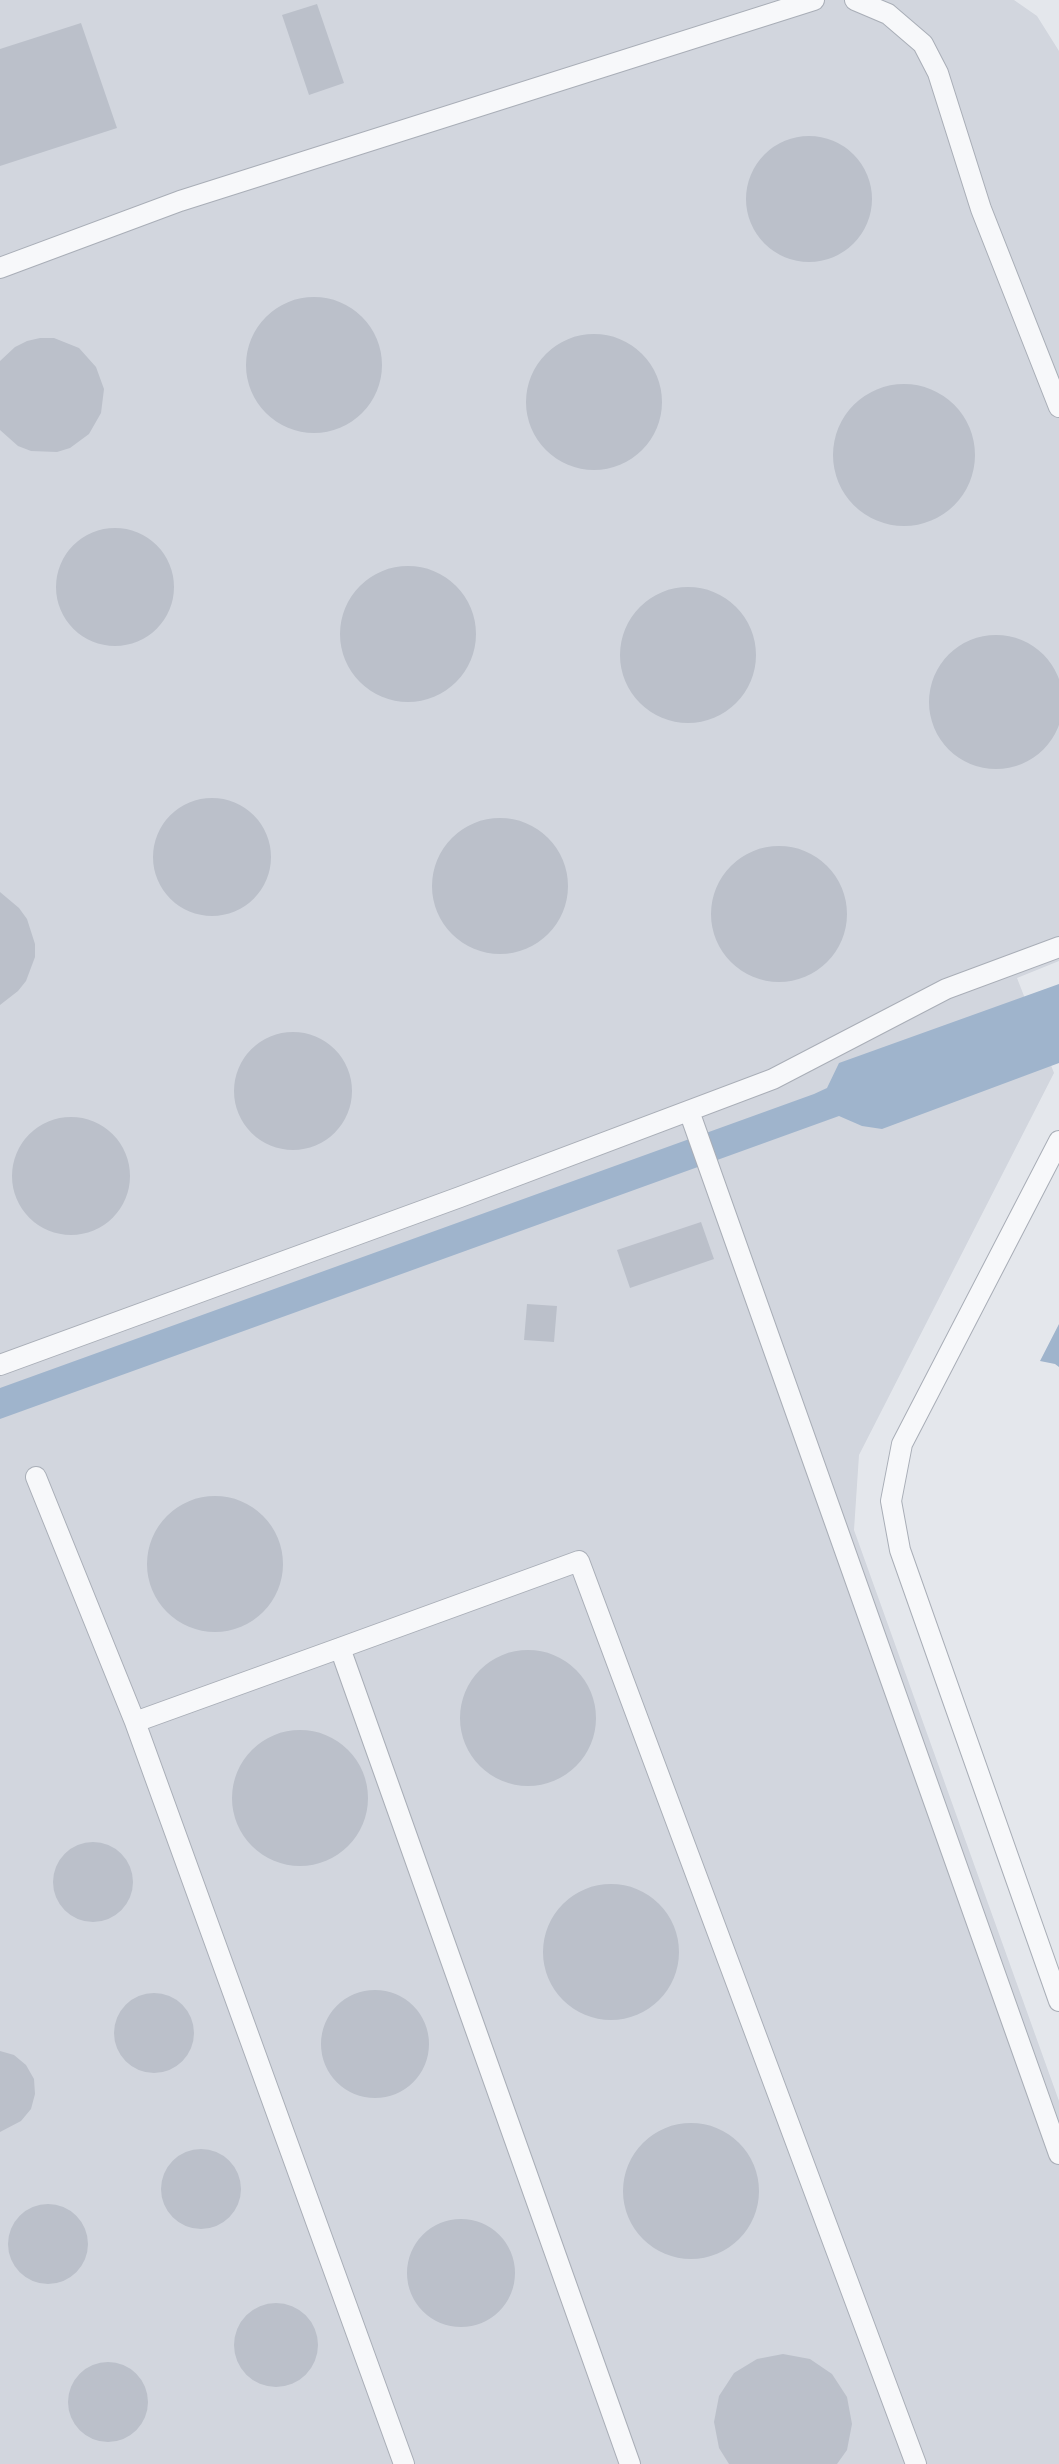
<!DOCTYPE html>
<html>
<head>
<meta charset="utf-8">
<style>
  body { margin:0 }
  canvas { display:block; background:#e4e7ec }
</style>
</head>
<body>
<canvas width="1059" height="2464"></canvas>
<script>
const ctx = document.querySelector('canvas').getContext('2d');
ctx.lineJoin = 'round';
function fill(path, color) { ctx.fillStyle = color; ctx.fill(path, 'evenodd'); }
function trace(path, color, width, dash) { ctx.strokeStyle = color; ctx.lineWidth = width; ctx.lineCap = dash ? 'butt' : 'round'; ctx.setLineDash(dash || []); ctx.stroke(path); }
fill(new Path2D(`
  M 0,0 L 1014,0 L 1037,16 L 1059,51 L 1059,961 L 1017,978 L 1054,1073 L 859,1455 L 854,1530 L 1059,2101 L 1059,2464 L 0,2464 Z`), '#d2d6de');
fill(new Path2D(`
  M 1059,984 L 1059,1063 L 882,1129 L 862,1126 L 839,1116 L 0,1419 L 0,1388 L 814,1094 L 827,1088 L 839,1063 Z
  M 1059,1324 L 1059,1367 L 1055,1364 L 1040,1361 Z`), '#9fb4cc');
fill(new Path2D(`
  M 317,4 L 344,83 L 309,95 L 282,15 Z
  M 81,23 L 117,128 L 0,166 L 0,49 Z
  M746 199a63 63 0 1 1 126 0a63 63 0 1 1-126 0Z
  M246 365a68 68 0 1 1 136 0a68 68 0 1 1-136 0Z
  M526 402a68 68 0 1 1 136 0a68 68 0 1 1-136 0Z
  M 40,338 L 54,338 L 79,348 L 96,367 L 104,389 L 101,413 L 89,434 L 70,448 L 57,452 L 31,451 L 18,446 L 0,430 L 0,361 L 15,347 L 27,341 Z
  M833 455a71 71 0 1 1 142 0a71 71 0 1 1-142 0Z
  M56 587a59 59 0 1 1 118 0a59 59 0 1 1-118 0Z
  M340 634a68 68 0 1 1 136 0a68 68 0 1 1-136 0Z
  M620 655a68 68 0 1 1 136 0a68 68 0 1 1-136 0Z
  M929 702a67 67 0 1 1 134 0a67 67 0 1 1-134 0Z
  M153 857a59 59 0 1 1 118 0a59 59 0 1 1-118 0Z
  M432 886a68 68 0 1 1 136 0a68 68 0 1 1-136 0Z
  M711 914a68 68 0 1 1 136 0a68 68 0 1 1-136 0Z
  M 0,892 L 19,908 L 27,919 L 35,944 L 35,957 L 26,981 L 18,991 L 0,1005 Z
  M234 1091a59 59 0 1 1 118 0a59 59 0 1 1-118 0Z
  M12 1176a59 59 0 1 1 118 0a59 59 0 1 1-118 0Z
  M 701,1222 L 714,1259 L 630,1288 L 617,1250 Z
  M 527,1304 L 557,1306 L 554,1342 L 524,1340 Z
  M147 1564a68 68 0 1 1 136 0a68 68 0 1 1-136 0Z
  M460 1718a68 68 0 1 1 136 0a68 68 0 1 1-136 0Z
  M232 1798a68 68 0 1 1 136 0a68 68 0 1 1-136 0Z
  M53 1882a40 40 0 1 1 80 0a40 40 0 1 1-80 0Z
  M543 1952a68 68 0 1 1 136 0a68 68 0 1 1-136 0Z
  M321 2044a54 54 0 1 1 108 0a54 54 0 1 1-108 0Z
  M114 2033a40 40 0 1 1 80 0a40 40 0 1 1-80 0Z
  M 0,2051 L 14,2055 L 26,2065 L 34,2079 L 35,2094 L 31,2109 L 21,2121 L 0,2132 Z
  M623 2191a68 68 0 1 1 136 0a68 68 0 1 1-136 0Z
  M161 2189a40 40 0 1 1 80 0a40 40 0 1 1-80 0Z
  M8 2244a40 40 0 1 1 80 0a40 40 0 1 1-80 0Z
  M407 2273a54 54 0 1 1 108 0a54 54 0 1 1-108 0Z
  M234 2345a42 42 0 1 1 84 0a42 42 0 1 1-84 0Z
  M 783,2354 L 810,2359 L 832,2374 L 847,2397 L 852,2424 L 847,2450 L 837,2464 L 729,2464 L 719,2448 L 714,2422 L 719,2396 L 734,2373 L 757,2359 Z
  M68 2402a40 40 0 1 1 80 0a40 40 0 1 1-80 0Z`), '#bbc0ca');
const minor = new Path2D(`
  M 855,0 L 888,14 L 923,44 L 938,73 L 981,209 L 1059,407
  M 0,268 L 180,201 L 814,0
  M 689,1111 L 1059,2154
  M 1059,1141 L 902,1444 L 891,1501 L 900,1550 L 1059,2001
  M 0,1365 L 460,1197 L 773,1079 L 946,989 L 1059,947
  M 36,1477 L 135,1722
  M 340,1648 L 135,1722 L 404,2464
  M 630,2464 L 340,1648 L 579,1561 L 916,2464`);
trace(minor, '#a9aeb7', 22);
trace(minor, '#f7f8fa', 20);
</script>
</body>
</html>
